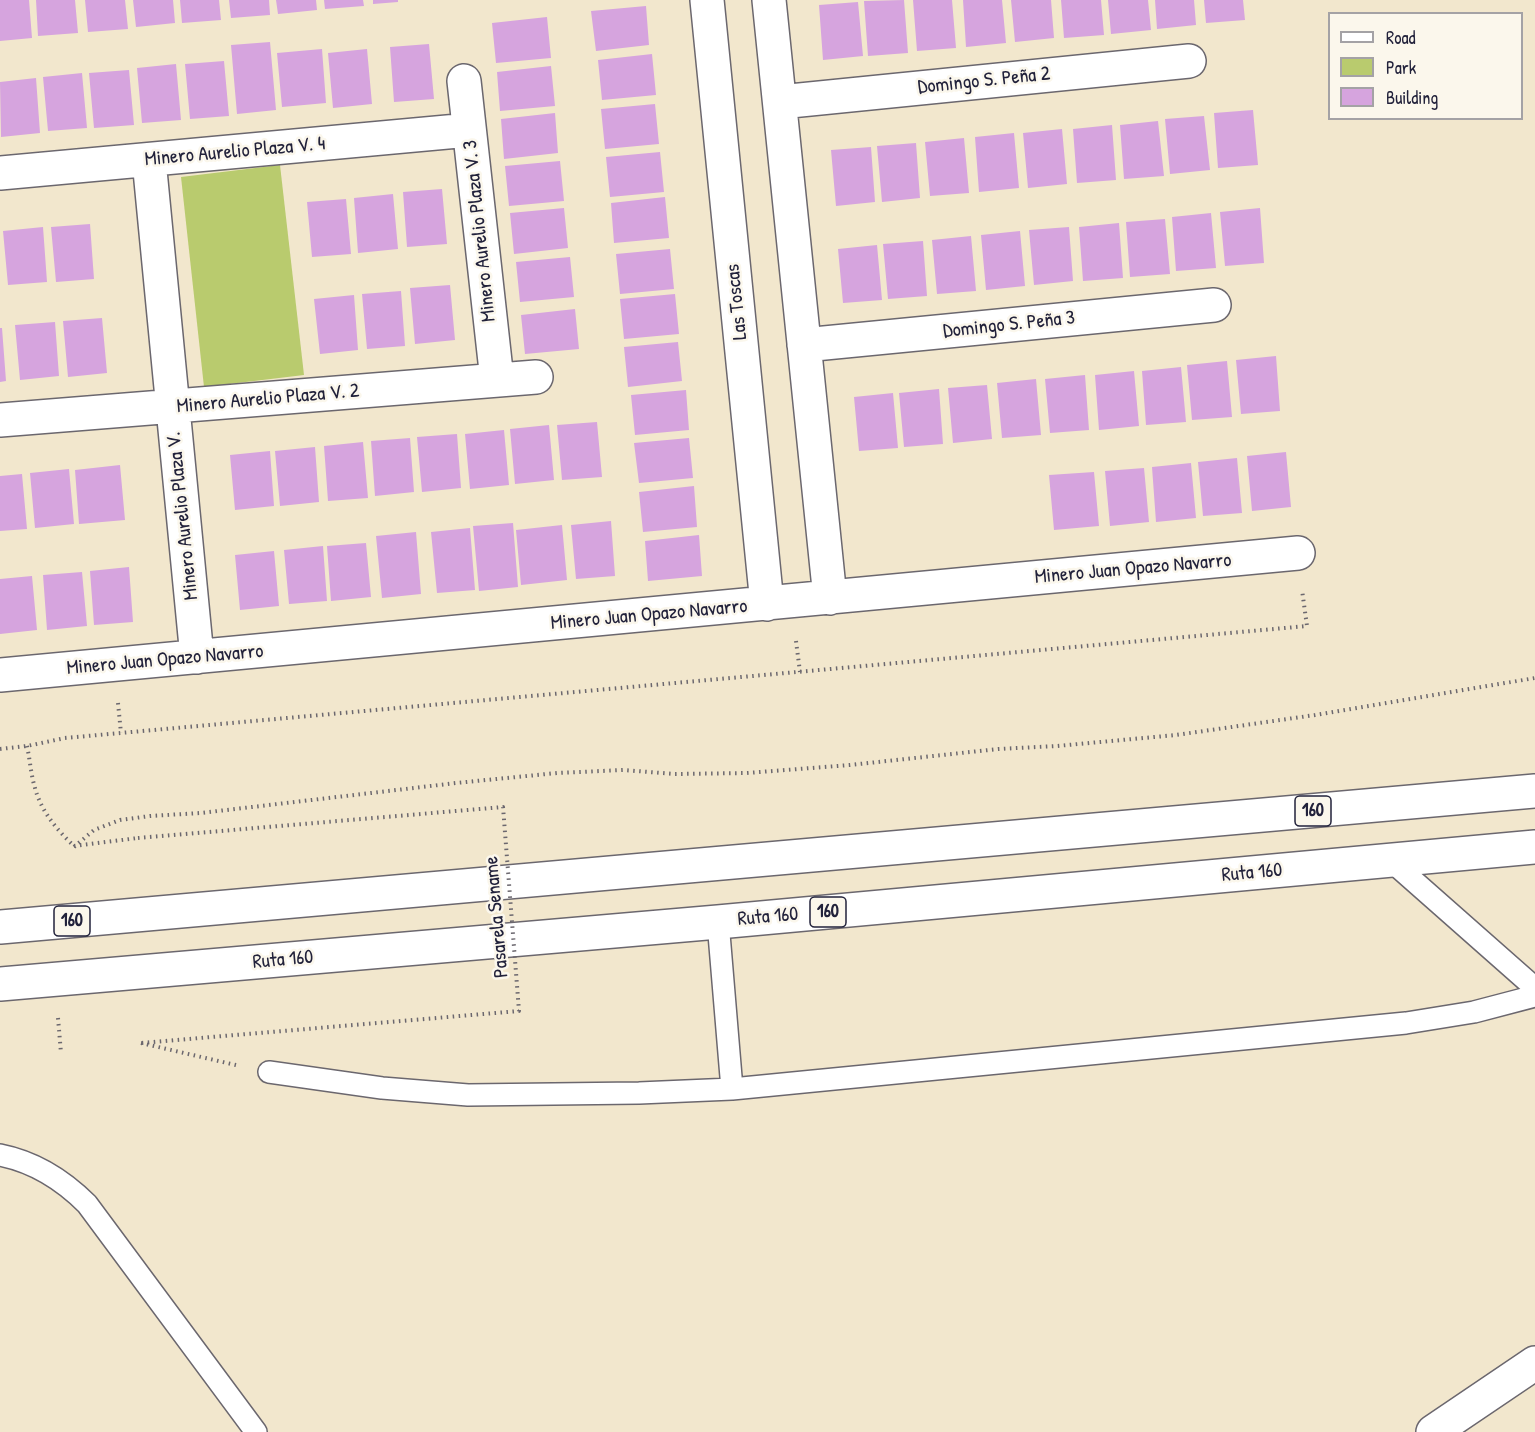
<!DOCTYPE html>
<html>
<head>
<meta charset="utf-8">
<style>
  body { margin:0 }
  #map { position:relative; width:1535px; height:1432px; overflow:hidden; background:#f2e7cd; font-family:"Patrick Hand",sans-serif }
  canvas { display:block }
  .legend { position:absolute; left:1328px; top:12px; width:195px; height:108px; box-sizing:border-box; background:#fbf7ec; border:2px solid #a4a2a5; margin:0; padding:8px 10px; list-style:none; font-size:18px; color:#22223b }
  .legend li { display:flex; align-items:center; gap:12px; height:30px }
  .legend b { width:30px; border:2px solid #a4a2a5 }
</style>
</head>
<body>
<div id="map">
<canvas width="1535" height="1432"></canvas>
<ul class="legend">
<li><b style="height:8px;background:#fff"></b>Road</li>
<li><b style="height:16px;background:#b9cb6e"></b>Park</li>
<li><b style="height:16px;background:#d6a4de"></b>Building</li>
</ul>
</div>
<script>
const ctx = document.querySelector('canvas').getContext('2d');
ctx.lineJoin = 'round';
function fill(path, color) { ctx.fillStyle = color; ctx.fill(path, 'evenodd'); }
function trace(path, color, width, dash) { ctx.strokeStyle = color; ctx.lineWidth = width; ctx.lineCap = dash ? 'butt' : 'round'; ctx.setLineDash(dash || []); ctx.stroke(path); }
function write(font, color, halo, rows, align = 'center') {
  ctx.font = font + ' "Patrick Hand",sans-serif'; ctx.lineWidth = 5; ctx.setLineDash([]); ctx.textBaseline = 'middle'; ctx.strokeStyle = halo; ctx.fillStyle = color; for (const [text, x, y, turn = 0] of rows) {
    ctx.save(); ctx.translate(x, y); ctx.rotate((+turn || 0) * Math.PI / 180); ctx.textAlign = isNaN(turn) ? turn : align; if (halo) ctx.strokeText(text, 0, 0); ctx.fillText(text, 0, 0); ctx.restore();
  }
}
fill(new Path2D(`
  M 280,165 L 304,375 L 204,387 L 181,177 Z`), '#b9cb6e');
fill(new Path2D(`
  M 0,0 L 29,0 L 32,38 L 0,41 Z
  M 36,0 L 75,0 L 78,33 L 38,36 Z
  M 85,0 L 125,0 L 128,29 L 88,32 Z
  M 133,0 L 173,0 L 175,23 L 136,27 Z
  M 180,0 L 219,0 L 221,20 L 182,23 Z
  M 229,0 L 269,0 L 270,15 L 231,18 Z
  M 276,0 L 316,0 L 317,10 L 278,14 Z
  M 324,0 L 363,0 L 364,6 L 325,9 Z
  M 373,0 L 398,0 L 398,2 L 373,4 Z
  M 904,0 L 908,53 L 868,56 L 864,1 Z
  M 913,0 L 952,0 L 956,48 L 917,51 Z
  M 963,0 L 1002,0 L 1006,43 L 966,47 Z
  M 1011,0 L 1051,0 L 1054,38 L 1015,42 Z
  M 1061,0 L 1101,0 L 1104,35 L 1064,38 Z
  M 1108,0 L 1148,0 L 1151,30 L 1111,34 Z
  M 1155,0 L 1194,0 L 1196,25 L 1157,29 Z
  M 1204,0 L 1243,0 L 1245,20 L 1206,23 Z
  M 858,2 L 863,56 L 823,60 L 819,5 Z
  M 646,6 L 649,45 L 596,51 L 591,11 Z
  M 547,17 L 551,58 L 496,63 L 492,23 Z
  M 270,42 L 276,110 L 237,114 L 231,45 Z
  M 429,44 L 434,99 L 394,102 L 390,47 Z
  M 322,49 L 326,103 L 282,107 L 277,53 Z
  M 367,49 L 372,104 L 333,108 L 328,53 Z
  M 652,54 L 656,95 L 602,100 L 598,60 Z
  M 224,61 L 229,116 L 190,119 L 185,64 Z
  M 176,64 L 181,120 L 142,123 L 137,68 Z
  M 551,66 L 555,106 L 500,111 L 497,72 Z
  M 129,70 L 134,125 L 94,128 L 89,73 Z
  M 82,73 L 87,128 L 48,131 L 43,77 Z
  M 36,78 L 40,133 L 1,137 L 0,82 Z
  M 655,104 L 659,144 L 605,149 L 601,109 Z
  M 1253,110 L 1258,165 L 1218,168 L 1214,113 Z
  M 555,113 L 558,153 L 504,159 L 501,119 Z
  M 1204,116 L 1210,170 L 1170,174 L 1165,119 Z
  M 1158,121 L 1164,176 L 1124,179 L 1120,125 Z
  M 1112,125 L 1116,180 L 1077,183 L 1073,129 Z
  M 1062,129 L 1067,184 L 1028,188 L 1023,133 Z
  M 1014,133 L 1019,188 L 979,192 L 975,137 Z
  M 964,138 L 969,193 L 930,196 L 925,142 Z
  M 916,143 L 920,198 L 882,202 L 877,146 Z
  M 871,147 L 875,202 L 836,206 L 831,150 Z
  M 660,152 L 664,192 L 610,197 L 606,157 Z
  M 560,161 L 564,201 L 509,206 L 505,166 Z
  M 442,189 L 447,244 L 407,247 L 403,192 Z
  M 393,194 L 398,249 L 358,253 L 354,198 Z
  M 665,197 L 669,238 L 614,243 L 611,203 Z
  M 346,199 L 351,254 L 312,257 L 307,202 Z
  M 564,208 L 568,248 L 514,254 L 510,213 Z
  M 1260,208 L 1264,263 L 1225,266 L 1220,212 Z
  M 1211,213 L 1216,268 L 1176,271 L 1172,217 Z
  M 1165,219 L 1170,274 L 1130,277 L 1126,222 Z
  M 1119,223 L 1123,278 L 1083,281 L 1079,227 Z
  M 90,224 L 94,279 L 56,282 L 51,227 Z
  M 43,227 L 47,282 L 8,285 L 3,231 Z
  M 1069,227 L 1073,281 L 1034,285 L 1029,230 Z
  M 1020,231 L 1025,286 L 986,290 L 981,235 Z
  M 971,236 L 976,291 L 937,294 L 932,240 Z
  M 923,241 L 927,296 L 888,299 L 883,244 Z
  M 877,245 L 882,300 L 843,303 L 838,249 Z
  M 670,249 L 674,289 L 620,294 L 616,254 Z
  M 570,257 L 574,297 L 520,302 L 516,262 Z
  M 450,285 L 455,340 L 415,344 L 410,288 Z
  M 401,291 L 405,346 L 367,349 L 362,294 Z
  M 675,294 L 679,334 L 624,339 L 620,299 Z
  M 354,295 L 358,350 L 320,354 L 314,299 Z
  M 575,309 L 579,349 L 525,354 L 521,315 Z
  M 102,318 L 107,373 L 68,377 L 63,321 Z
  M 55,322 L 59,376 L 20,380 L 15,325 Z
  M 0,328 L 2,328 L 6,381 L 0,382 Z
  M 678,342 L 682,381 L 628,387 L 624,347 Z
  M 1276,356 L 1280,411 L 1241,414 L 1236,360 Z
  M 1227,361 L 1232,417 L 1192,420 L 1187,365 Z
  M 1181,367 L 1186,422 L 1146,425 L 1142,371 Z
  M 1134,371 L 1139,426 L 1099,430 L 1095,375 Z
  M 1085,375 L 1089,430 L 1050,433 L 1045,379 Z
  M 1036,379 L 1041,435 L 1002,438 L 997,383 Z
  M 987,385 L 992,439 L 953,443 L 948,388 Z
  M 939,389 L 943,444 L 904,447 L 899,393 Z
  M 686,390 L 689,430 L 635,435 L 631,395 Z
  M 893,393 L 898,448 L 859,451 L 854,397 Z
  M 597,422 L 602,477 L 562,480 L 557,425 Z
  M 549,425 L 554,480 L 515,484 L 510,429 Z
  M 504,430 L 509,485 L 470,489 L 465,434 Z
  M 457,434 L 461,488 L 422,492 L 417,437 Z
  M 410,438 L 414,492 L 375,496 L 371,441 Z
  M 689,438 L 693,478 L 639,483 L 634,443 Z
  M 363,442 L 368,498 L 328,501 L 324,446 Z
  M 315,447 L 319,502 L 280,506 L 275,451 Z
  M 270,451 L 274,506 L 235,510 L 230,455 Z
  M 1286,452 L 1291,507 L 1252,511 L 1247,456 Z
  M 1237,458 L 1242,513 L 1203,516 L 1198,462 Z
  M 1191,463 L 1196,518 L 1156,522 L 1152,467 Z
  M 120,465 L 125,520 L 79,524 L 75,470 Z
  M 1144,468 L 1149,522 L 1110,526 L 1105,471 Z
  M 69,469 L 74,524 L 35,528 L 30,473 Z
  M 1094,472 L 1099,526 L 1054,530 L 1049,475 Z
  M 22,474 L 27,529 L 0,531 L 0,476 Z
  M 694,486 L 697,527 L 643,532 L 639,492 Z
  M 611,521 L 615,576 L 576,579 L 571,525 Z
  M 513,523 L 518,587 L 479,591 L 473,526 Z
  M 562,525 L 567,580 L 521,585 L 516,530 Z
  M 470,528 L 475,590 L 437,593 L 431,532 Z
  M 416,532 L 421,594 L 382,598 L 376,536 Z
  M 699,535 L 702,576 L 648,581 L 645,541 Z
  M 366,543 L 371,597 L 331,601 L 327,546 Z
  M 323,546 L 327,601 L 289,604 L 284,550 Z
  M 274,551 L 279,606 L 240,610 L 235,555 Z
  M 129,567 L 133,622 L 94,625 L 90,571 Z
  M 82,572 L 87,626 L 47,630 L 43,575 Z
  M 32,576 L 37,630 L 0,634 L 0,579 Z`), '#d6a4de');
const service = new Path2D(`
  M 1390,860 L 1535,988
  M 718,922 L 732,1089
  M 269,1072 L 382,1088 L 468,1095 L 639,1093 L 732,1089 L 1406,1023 L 1474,1012 L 1535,996
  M 0,1155 C 35,1162 62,1179 87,1204 L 256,1432`);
const minor = new Path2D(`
  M 707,0 L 767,604
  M 769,0 L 830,598
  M 464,81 L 497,380
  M 780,102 L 1189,61
  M 149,160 L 197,657
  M 0,173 L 469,130
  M 804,345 L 1214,305
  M 0,420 L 536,377
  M 0,675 L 1298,553
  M 1433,1432 L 1535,1363`);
const motorway = new Path2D(`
  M 0,927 L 1535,791
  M 0,984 L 718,922 L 1535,847`);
trace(service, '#6b676e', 24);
trace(minor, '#6b676e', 36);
trace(motorway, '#6b676e', 36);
trace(new Path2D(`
  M 796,641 L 800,672
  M 118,703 L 121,733
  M 27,746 C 30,760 31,775 35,788 C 41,811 57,830 74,846
  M 0,749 L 27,746 L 65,738 L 1307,626 L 1302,590
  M 74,846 L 138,838
  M 74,847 L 94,830 L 120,820 L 150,816 L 201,813 L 456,783 L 557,773 L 623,770 L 675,774 L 747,773 L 850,765 L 998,749 L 1057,746 L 1176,735 L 1315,715 L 1535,678
  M 58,1018 L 61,1053
  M 141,1043 L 240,1066`), '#6b676e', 4, [1.5, 4.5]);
trace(service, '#fff', 21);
trace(minor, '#fff', 33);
trace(motorway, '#fff', 33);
trace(new Path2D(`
  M 138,838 L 503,807 L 519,1011 L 141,1043`), '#6b676e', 4, [1.5, 4.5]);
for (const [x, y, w] of [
  [1313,811,36],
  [828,912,36],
  [72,921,36]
]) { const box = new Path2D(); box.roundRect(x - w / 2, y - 15, w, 30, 4.5); ctx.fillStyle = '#fbf7ec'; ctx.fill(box); trace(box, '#22223b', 1.5); }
write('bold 18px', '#22223b', null, [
  ["160",1313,811],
  ["160",828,912],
  ["160",72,921]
]);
write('20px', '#22223b', '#fbf7ec', [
  ["Domingo S. Peña 2",984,81,-6],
  ["Minero Aurelio Plaza V. 4",235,152,-5],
  ["Minero Aurelio Plaza V. 3",480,231,-96],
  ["Las Toscas",737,302,-96],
  ["Domingo S. Peña 3",1009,325,-6],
  ["Minero Aurelio Plaza V. 2",268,399,-5],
  ["Minero Aurelio Plaza V.",183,516,-96],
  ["Minero Juan Opazo Navarro",1133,569,-5],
  ["Minero Juan Opazo Navarro",649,615,-5],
  ["Minero Juan Opazo Navarro",165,660,-5],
  ["Ruta 160",1252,873,-5],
  ["Pasarela Sename",497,917,-95],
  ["Ruta 160",768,917,-5],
  ["Ruta 160",283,960,-5]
]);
</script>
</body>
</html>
